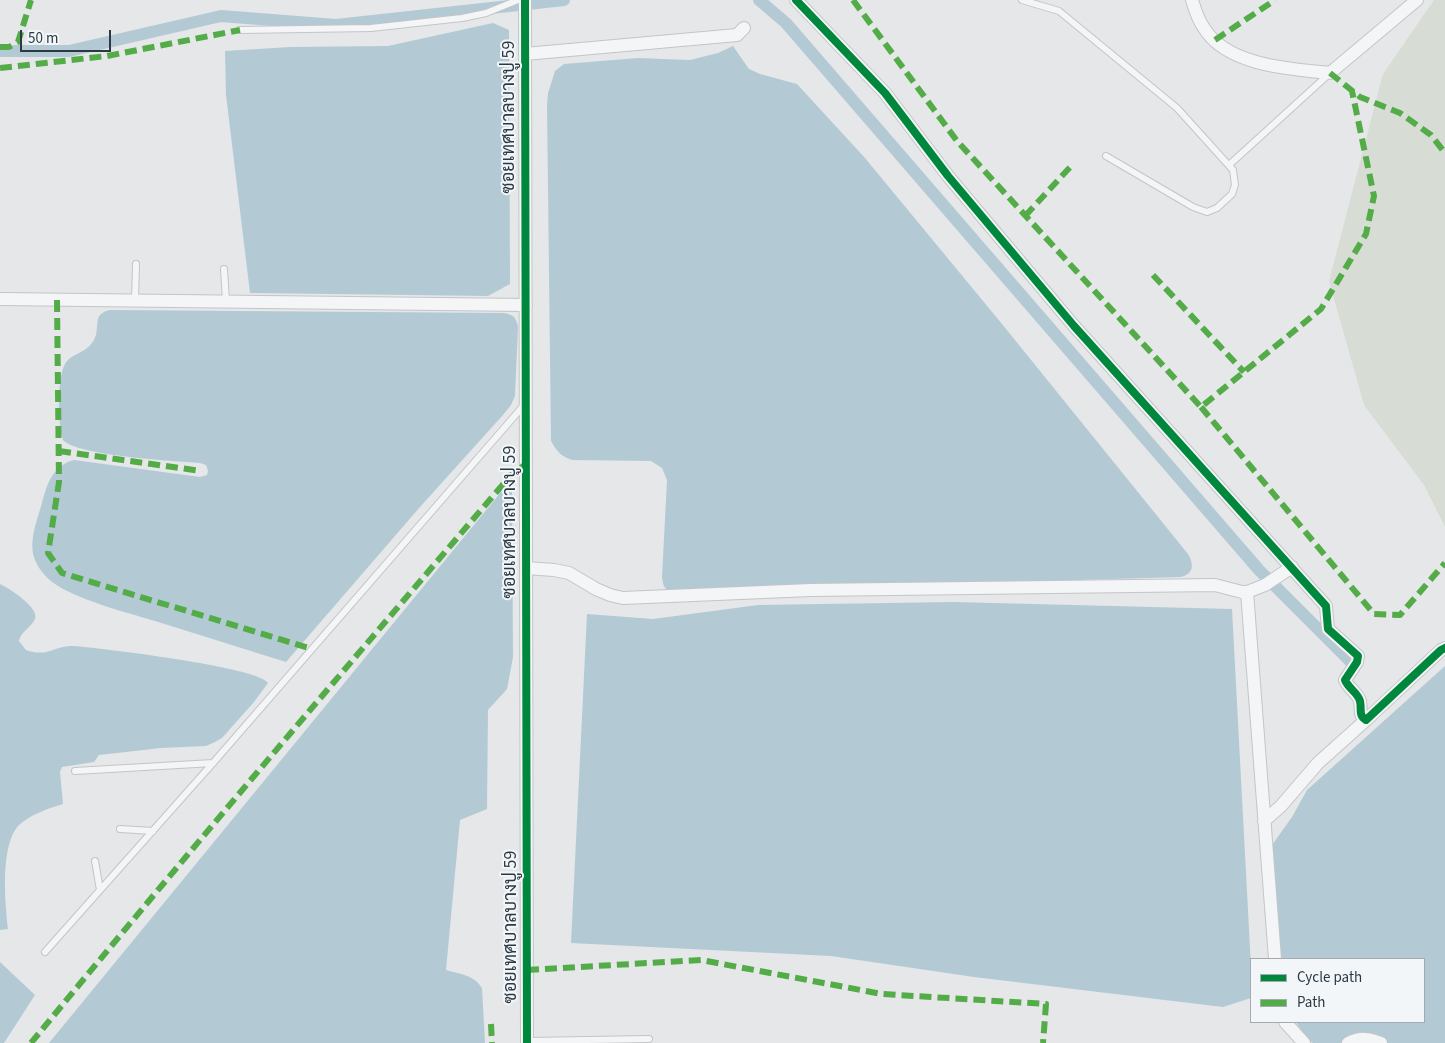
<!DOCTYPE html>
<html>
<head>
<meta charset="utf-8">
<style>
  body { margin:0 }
  #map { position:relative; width:1445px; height:1043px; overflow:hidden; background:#e5e7e9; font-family:"Source Sans 3",sans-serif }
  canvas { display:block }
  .legend { position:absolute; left:1250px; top:958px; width:175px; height:65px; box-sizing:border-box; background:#f3f6f8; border:1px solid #a3aab0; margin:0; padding:6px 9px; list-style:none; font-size:15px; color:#2a3944 }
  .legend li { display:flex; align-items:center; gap:10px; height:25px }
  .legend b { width:25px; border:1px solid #a3aab0 }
  .scale { position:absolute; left:20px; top:30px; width:91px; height:22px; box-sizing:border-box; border:2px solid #2a3944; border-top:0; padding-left:6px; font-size:15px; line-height:18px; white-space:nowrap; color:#2a3944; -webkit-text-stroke:4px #f3f6f8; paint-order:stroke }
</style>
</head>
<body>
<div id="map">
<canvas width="1445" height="1043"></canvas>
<ul class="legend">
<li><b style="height:6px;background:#00873e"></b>Cycle path</li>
<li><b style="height:6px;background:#53ac47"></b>Path</li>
</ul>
<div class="scale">50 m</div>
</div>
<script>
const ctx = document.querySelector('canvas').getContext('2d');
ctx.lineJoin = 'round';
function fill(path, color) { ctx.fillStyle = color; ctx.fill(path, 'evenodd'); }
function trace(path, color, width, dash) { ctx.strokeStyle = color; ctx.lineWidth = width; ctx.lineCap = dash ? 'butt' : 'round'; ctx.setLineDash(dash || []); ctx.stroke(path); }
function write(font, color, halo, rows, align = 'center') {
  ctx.font = font + ' "Source Sans 3",Sarabun,sans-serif'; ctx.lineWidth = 4; ctx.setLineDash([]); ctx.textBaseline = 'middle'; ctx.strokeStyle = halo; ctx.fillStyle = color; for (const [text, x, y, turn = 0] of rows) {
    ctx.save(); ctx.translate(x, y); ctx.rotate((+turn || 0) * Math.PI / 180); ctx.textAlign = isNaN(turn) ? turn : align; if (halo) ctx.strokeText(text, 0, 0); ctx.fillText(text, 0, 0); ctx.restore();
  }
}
fill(new Path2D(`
  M 1434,0 L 1445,0 L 1445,527 L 1424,485 L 1364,405 L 1329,281 L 1383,74 Z`), '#d7ddd5');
fill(new Path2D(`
  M 493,23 L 509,30 L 510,284 L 488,296 L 250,293 L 226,95 L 225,51 L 290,47 L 388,46 Z
  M 733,46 L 749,69 L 760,74 L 797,84 L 865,158 L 1002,324 L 1188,554 C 1194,564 1194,574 1181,577 L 671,592 C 664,589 663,585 662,577 L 667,480 L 662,468 L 651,461 L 572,460 C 561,456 557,452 551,441 L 547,105 L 548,93 L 555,71 L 564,64 L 638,58 L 690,60 L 718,53 Z
  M 110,310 L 504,313 C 514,315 516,317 518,327 L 515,396 L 511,405 L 503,415 L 420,507 L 286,662 C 242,648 199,635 155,621 C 125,612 93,604 65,590 C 53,584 41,574 36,562 C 27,544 37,521 42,503 C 47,484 53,465 74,460 L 200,477 L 207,475 L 208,471 L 206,465 L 200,463 C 174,461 78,456 63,440 C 58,425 56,373 67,361 C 76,352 86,353 94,340 C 101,327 91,314 110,310 Z
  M 512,490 L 513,657 L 507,689 L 488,710 L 487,809 L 460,820 L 446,970 C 460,974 474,975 482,988 L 485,1043 L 49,1043 L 501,492 Z
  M 0,584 C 9,588 40,608 35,619 C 31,628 21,631 19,641 L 26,650 C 48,658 55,645 74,646 C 99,648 259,667 268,683 L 254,702 L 222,738 L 215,742 L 206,746 L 161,748 L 99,755 L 94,762 L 62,767 L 60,772 L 63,804 C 47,809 31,814 18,826 C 0,847 5,902 8,929 L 0,930 Z
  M 954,602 L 1232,609 L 1251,967 L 1251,998 L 1223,1007 L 974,977 L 831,956 L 571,943 L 587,614 L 653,619 L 758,605 Z
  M 1445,666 L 1445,1043 L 1387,1043 L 1366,1033 L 1356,1033 L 1341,1043 L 1313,1043 L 1307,1040 L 1296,1022 L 1424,1022 L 1424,959 L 1281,959 L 1272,845 L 1292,817 L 1307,790 Z
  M 0,962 L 35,995 L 4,1043 L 0,1043 Z`), '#b3cad5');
trace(new Path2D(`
  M 759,0 L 786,23 L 1259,570 L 1350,661
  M 0,51 L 69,51 L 221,16 L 336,25 L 564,0`), '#b3cad5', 12);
const lane = new Path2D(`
  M 1022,0 L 1059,11 L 1177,108 L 1233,170 L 1235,185 L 1232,194 L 1217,208 L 1207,212 L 1193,207 L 1106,156
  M 240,30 L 371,28 L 462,18 L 486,13 L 518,0
  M 1229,165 L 1329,74
  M 224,269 L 226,301
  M 135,300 L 136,264
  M 75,771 L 213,763
  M 120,829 L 153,831
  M 95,861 L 100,890
  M 45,952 L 213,763 L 525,404
  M 527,1041 L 649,1039`);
const street = new Path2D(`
  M 525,0 L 527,1043
  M 796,0 L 885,93 L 948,176 L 1074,326 L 1326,606 L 1328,629 L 1358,656 L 1357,662 L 1345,680 C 1348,688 1358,693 1360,701 C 1362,710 1358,715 1366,720 L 1441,650 L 1445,648
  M 1192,0 C 1195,10 1198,20 1204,28 C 1227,66 1291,69 1330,73 L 1417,0
  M 525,54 L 737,35 L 744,28
  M 0,299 L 526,305
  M 526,568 L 554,570 L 569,573 L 596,589 L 610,595 L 623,598 L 811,590 L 1215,585 L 1242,592 L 1247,592 L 1265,585 L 1292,567
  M 1247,592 L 1275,959
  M 1264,821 L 1281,806 L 1318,763 L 1366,720
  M 1285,1022 L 1304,1043
  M 1348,1043 C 1360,1037 1369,1038 1381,1043`);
trace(lane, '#c3c5c7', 8);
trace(street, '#c3c5c7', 14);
trace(lane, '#f4f5f6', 6);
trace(street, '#f4f5f6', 12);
trace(new Path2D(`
  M 853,0 L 957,141 L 1201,407 L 1321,309 L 1366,234 L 1374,196 L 1352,91
  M 1215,40 L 1275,0
  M 0,47 L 9,47 L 18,42 L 31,0
  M 0,68 L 107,56 L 240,30
  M 1330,73 L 1360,97 L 1400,113 L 1431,135 L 1445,153
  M 1025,216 L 1073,164
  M 1153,275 L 1244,372
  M 57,300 L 59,482 L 48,553 L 62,573 L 312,649
  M 1201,407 L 1374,614 L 1400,615 L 1445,563
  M 59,451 L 201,471
  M 527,970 L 701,960 L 882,994 L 1046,1004 L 1043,1043
  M 491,1024 L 492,1043
  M 31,1043 C 188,852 350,663 511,475 L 526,464`), '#53ac47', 6, [12, 6]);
trace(new Path2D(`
  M 525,0 L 527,1043
  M 796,0 L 885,93 L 948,176 L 1074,326 L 1326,606 L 1328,629 L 1358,656 L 1357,662 L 1345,680 C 1348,688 1358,693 1360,701 C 1362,710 1358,715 1366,720 L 1441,650 L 1445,648`), '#00873e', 8);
write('18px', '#2a3944', '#f3f6f8', [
  ["ซอยเทศบาลบางปู 59",510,117,-90],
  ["ซอยเทศบาลบางปู 59",511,522,-90],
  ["ซอยเทศบาลบางปู 59",512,927,-90]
]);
</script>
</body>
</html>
